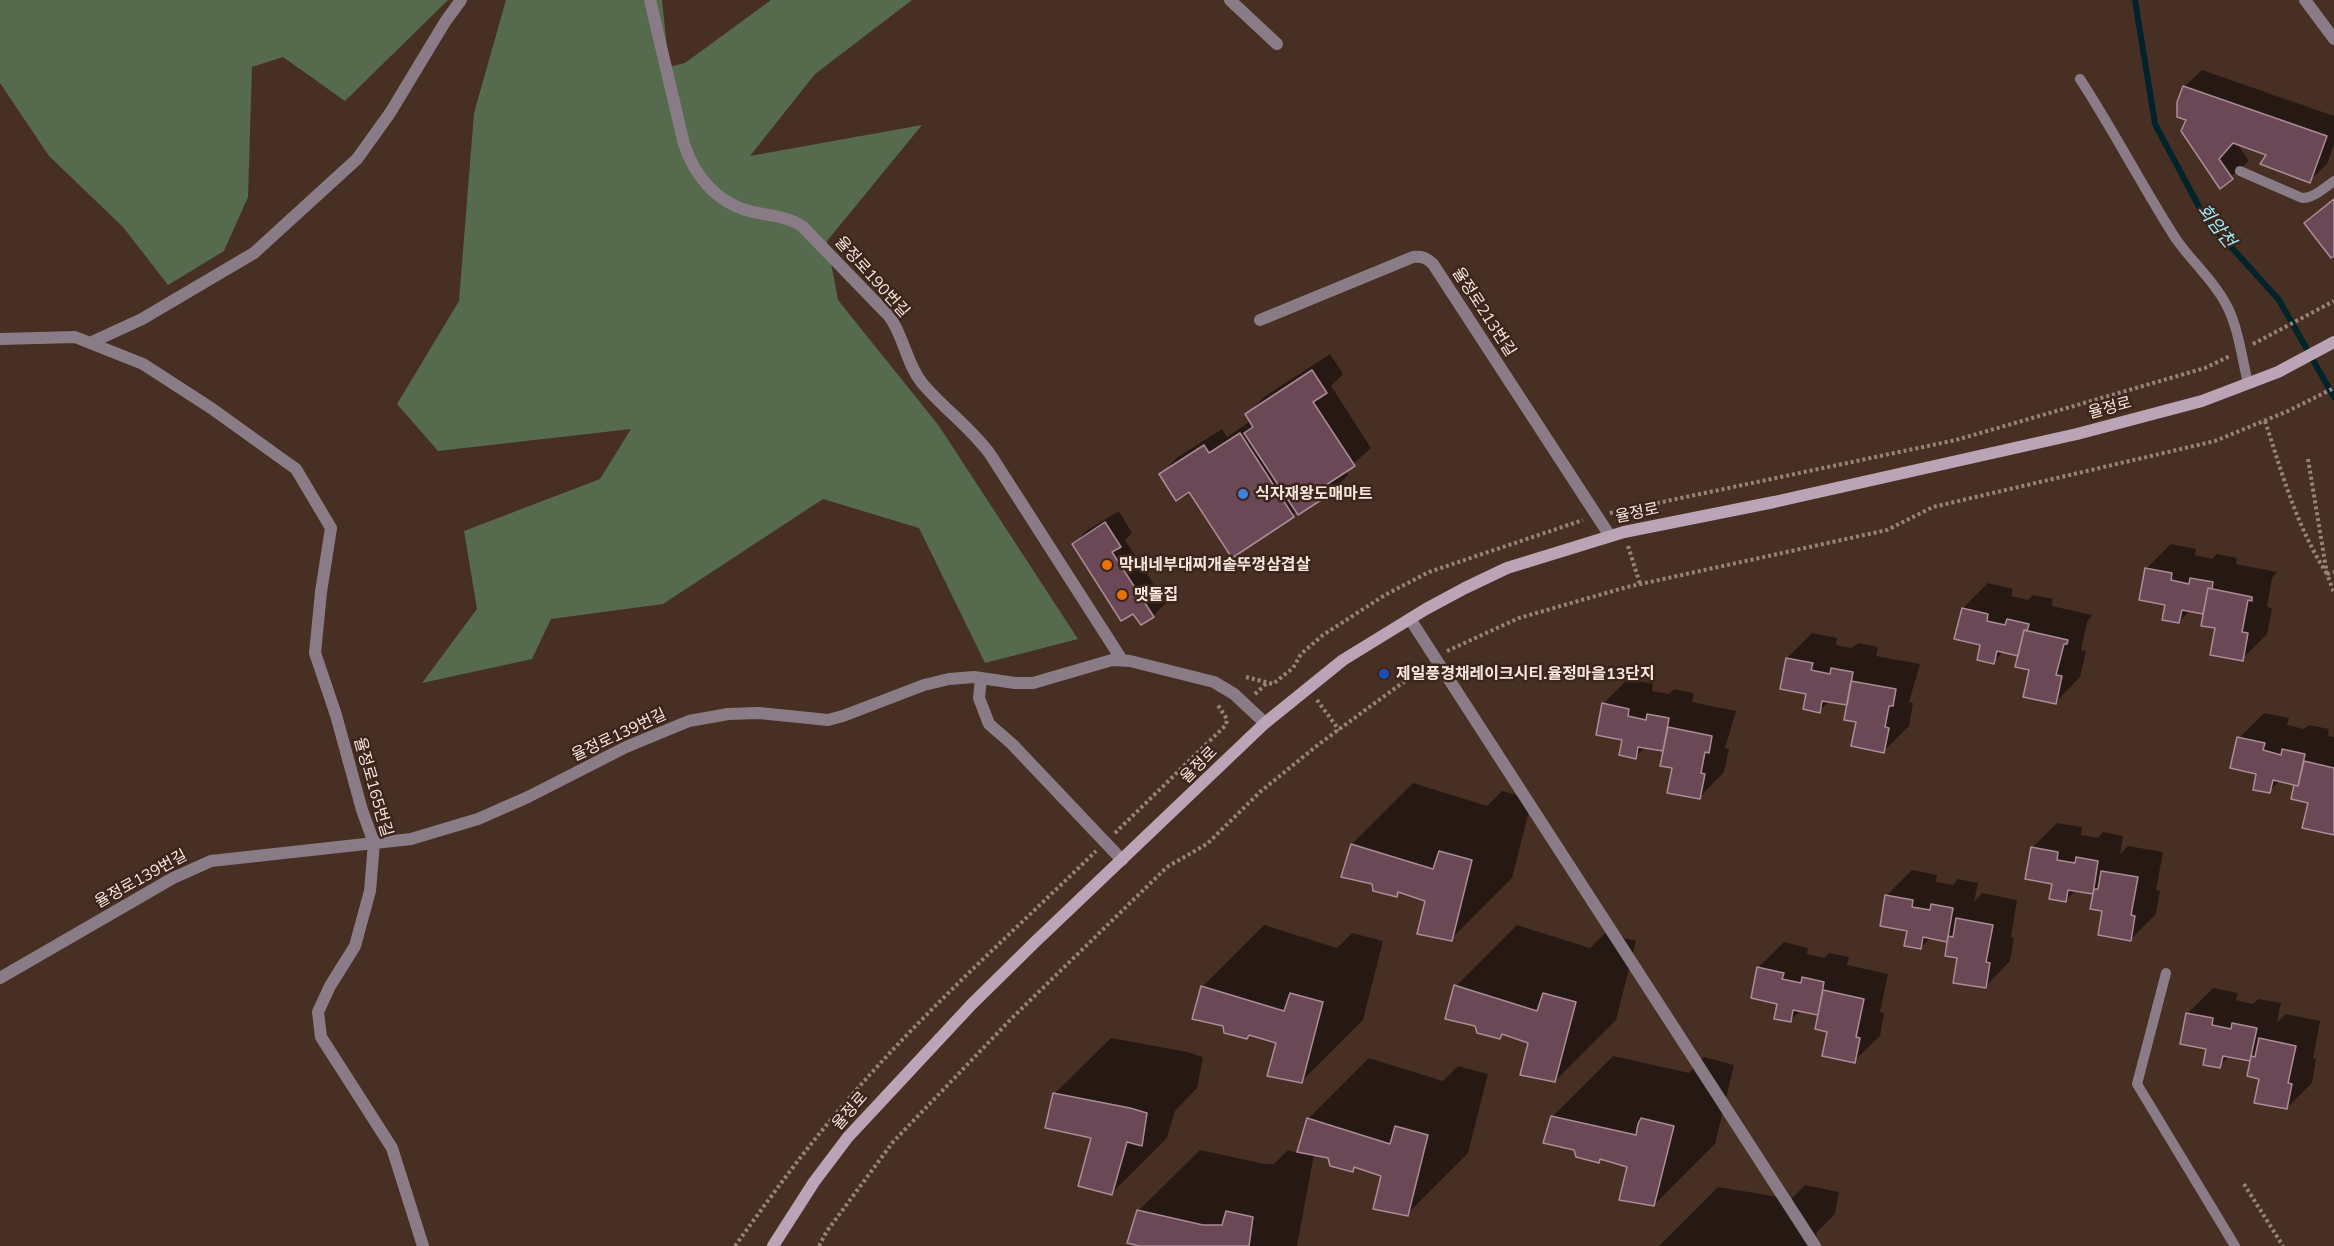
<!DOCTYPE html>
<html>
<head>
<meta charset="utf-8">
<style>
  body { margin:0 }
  canvas { display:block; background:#472f23 }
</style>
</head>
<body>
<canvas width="2334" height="1246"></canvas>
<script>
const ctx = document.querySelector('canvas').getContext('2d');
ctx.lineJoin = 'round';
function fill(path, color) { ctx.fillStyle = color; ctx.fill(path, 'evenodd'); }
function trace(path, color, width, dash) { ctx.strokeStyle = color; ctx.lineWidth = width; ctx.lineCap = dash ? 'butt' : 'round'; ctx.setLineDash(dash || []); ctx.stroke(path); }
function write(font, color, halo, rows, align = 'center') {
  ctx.font = font + ' Mulish,"Noto Sans KR",sans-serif'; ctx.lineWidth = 5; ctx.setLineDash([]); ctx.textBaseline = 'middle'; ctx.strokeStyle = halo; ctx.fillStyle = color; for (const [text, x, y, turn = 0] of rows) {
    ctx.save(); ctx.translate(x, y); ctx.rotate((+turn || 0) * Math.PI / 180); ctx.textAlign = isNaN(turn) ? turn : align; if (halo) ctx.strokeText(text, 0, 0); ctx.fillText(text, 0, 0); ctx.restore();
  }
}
fill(new Path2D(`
  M 0,0 L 448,0 L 345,101 L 283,57 L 252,67 L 248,197 L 224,251 L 168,285 L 123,227 L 49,156 L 0,83 Z
  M 506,0 L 662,0 L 669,67 L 685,63 L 771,0 L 912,0 L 815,74 L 750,156 L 922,125 L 827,241 L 838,300 L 939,426 L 1078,639 L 985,663 L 919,528 L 823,499 L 663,604 L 551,619 L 532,659 L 422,683 L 477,609 L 464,531 L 600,479 L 631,429 L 438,451 L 397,404 L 459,301 L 474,113 Z`), '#566a4d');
fill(new Path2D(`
  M 2202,70 L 2334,116 L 2334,144 L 2327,164 L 2309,181 L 2268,154 L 2236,142 L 2249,161 L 2220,186 L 2188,120 L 2184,87 Z
  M 1330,354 L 1343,374 L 1331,386 L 1371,448 L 1345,471 L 1348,475 L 1331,492 L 1298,511 L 1232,555 L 1190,490 L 1161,474 L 1178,457 L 1222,429 L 1227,437 L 1251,421 L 1247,414 L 1264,397 Z
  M 1119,511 L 1132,533 L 1125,540 L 1166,603 L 1153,616 L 1074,544 L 1086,531 Z
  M 2171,544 L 2196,549 L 2195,555 L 2212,559 L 2217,554 L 2237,558 L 2236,564 L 2277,572 L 2272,578 L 2267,607 L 2272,608 L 2267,634 L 2242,659 L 2205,613 L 2190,610 L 2179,622 L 2167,603 L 2146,569 Z
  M 1988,583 L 2013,589 L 2011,596 L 2028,600 L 2033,595 L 2053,599 L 2052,606 L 2092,615 L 2087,622 L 2081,650 L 2086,651 L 2080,677 L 2055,703 L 2020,654 L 2004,651 L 1993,662 L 1982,644 L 1963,608 Z
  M 1812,633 L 1837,638 L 1836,645 L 1852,648 L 1858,643 L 1878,647 L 1876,656 L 1920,664 L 1909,702 L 1913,703 L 1909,726 L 1884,751 L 1858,721 L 1848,704 L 1830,701 L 1819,711 L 1808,693 L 1787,658 Z
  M 1628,679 L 1653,684 L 1652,691 L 1669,694 L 1674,689 L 1694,693 L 1692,702 L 1736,711 L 1725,748 L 1729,749 L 1724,772 L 1699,798 L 1673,767 L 1664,750 L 1646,747 L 1635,757 L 1603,704 Z
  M 2264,713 L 2289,718 L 2287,725 L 2304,729 L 2309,725 L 2329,729 L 2328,736 L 2334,737 L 2334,833 L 2296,784 L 2280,780 L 2269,792 L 2258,773 L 2239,738 Z
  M 1413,783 L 1487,806 L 1502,791 L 1532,799 L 1512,878 L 1451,939 L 1427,900 L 1400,891 L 1396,895 L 1373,883 L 1352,844 Z
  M 2057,823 L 2082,827 L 2081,835 L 2098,838 L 2103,832 L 2123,836 L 2120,854 L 2128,846 L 2163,852 L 2156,890 L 2160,891 L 2156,914 L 2130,940 L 2104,910 L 2094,893 L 2076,890 L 2065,901 L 2053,882 L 2032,848 Z
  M 1912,870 L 1937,875 L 1936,882 L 1953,885 L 1958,879 L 1978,883 L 1974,902 L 1982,893 L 2017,900 L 2011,937 L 2014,938 L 2010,961 L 1985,987 L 1959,957 L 1949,940 L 1931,937 L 1920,948 L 1887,895 Z
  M 1264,925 L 1337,948 L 1352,933 L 1383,941 L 1363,1020 L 1302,1081 L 1277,1042 L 1251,1034 L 1247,1038 L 1224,1025 L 1194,1018 L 1203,986 Z
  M 1517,925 L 1590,948 L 1605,933 L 1636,941 L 1616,1020 L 1555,1081 L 1530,1042 L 1504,1033 L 1500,1037 L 1456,986 Z
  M 1784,942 L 1808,948 L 1807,954 L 1824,958 L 1829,953 L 1849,957 L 1847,965 L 1888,974 L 1880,1012 L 1884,1013 L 1880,1036 L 1854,1061 L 1829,1031 L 1819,1014 L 1801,1010 L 1790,1021 L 1779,1002 L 1758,968 Z
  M 2213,988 L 2238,993 L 2236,1000 L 2253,1004 L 2258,999 L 2281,1003 L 2277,1022 L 2286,1014 L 2320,1021 L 2313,1058 L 2316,1059 L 2312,1083 L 2287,1108 L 2261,1078 L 2252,1060 L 2230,1056 L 2219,1066 L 2208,1048 L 2188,1013 Z
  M 1111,1038 L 1187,1052 L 1203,1057 L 1197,1088 L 1175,1111 L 1167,1138 L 1111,1194 L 1093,1137 L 1054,1094 Z
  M 1613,1056 L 1689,1073 L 1704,1057 L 1734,1065 L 1715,1144 L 1654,1205 L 1629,1166 L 1602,1158 L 1598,1161 L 1575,1148 L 1552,1117 Z
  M 1369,1058 L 1443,1081 L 1458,1066 L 1488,1074 L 1468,1153 L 1407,1214 L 1383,1175 L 1356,1166 L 1352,1170 L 1329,1157 L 1314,1154 L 1297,1246 L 1145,1246 L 1138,1211 L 1200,1150 L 1265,1164 L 1274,1164 L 1288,1150 L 1298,1153 L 1308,1119 Z
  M 1805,1185 L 1839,1192 L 1835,1214 L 1816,1233 L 1820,1246 L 1659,1246 L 1718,1187 L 1791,1199 Z`), '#0007');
trace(new Path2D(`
  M 2135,0 L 2155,124 L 2205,218 L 2279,300 L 2334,397`), '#01242a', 6);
const building = new Path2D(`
  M 2183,86 L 2327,136 L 2310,183 L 2260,164 L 2266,155 L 2233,143 L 2219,159 L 2233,179 L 2220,189 L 2181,131 L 2186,120 L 2177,117 L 2177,102 Z
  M 2334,199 L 2334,256 L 2331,258 L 2304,223 Z
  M 1312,370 L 1327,393 L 1313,402 L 1355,466 L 1326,485 L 1332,493 L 1298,515 L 1244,433 L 1253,427 L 1245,414 Z
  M 1240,433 L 1294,517 L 1232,558 L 1189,492 L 1176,501 L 1159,474 L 1204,445 L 1209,453 Z
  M 1105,522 L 1121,547 L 1112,552 L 1154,617 L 1141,625 L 1133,614 L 1121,621 L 1072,544 Z
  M 2145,568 L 2172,573 L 2171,580 L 2189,584 L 2190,578 L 2213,582 L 2212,589 L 2208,588 L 2203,614 L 2182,610 L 2179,623 L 2162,620 L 2165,605 L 2139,600 Z
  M 2208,588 L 2252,597 L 2252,601 L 2248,600 L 2242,632 L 2248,633 L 2243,661 L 2210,655 L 2215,628 L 2201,626 Z
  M 1962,608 L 1988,614 L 1987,621 L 2005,625 L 2007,619 L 2029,624 L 2027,631 L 2024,630 L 2018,656 L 1997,651 L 1994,664 L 1977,660 L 1980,645 L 1954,639 Z
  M 2024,630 L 2068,640 L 2067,644 L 2064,644 L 2056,675 L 2062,676 L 2056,704 L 2023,697 L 2029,670 L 2015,667 Z
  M 1786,658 L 1813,663 L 1811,670 L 1830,674 L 1831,668 L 1853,672 L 1847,705 L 1822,701 L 1820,713 L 1803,709 L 1806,694 L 1780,689 Z
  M 1851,681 L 1896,689 L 1893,706 L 1889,706 L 1885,727 L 1889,728 L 1884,753 L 1851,746 L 1856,722 L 1844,720 Z
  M 1602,703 L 1629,709 L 1628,716 L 1646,720 L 1647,714 L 1669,718 L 1663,751 L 1638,747 L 1636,759 L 1619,755 L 1622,740 L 1596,735 Z
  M 1668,727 L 1712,736 L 1709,753 L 1705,752 L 1701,773 L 1705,774 L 1700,799 L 1667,793 L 1672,768 L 1660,766 Z
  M 2237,737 L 2265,743 L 2263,750 L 2281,755 L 2282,749 L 2305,754 L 2298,786 L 2273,780 L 2270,793 L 2253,790 L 2256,774 L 2230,768 Z
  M 2304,761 L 2334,768 L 2334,835 L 2302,828 L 2308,803 L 2291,799 L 2294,785 L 2298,786 Z
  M 1351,844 L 1433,869 L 1439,851 L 1472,860 L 1452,941 L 1417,934 L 1425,901 L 1398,892 L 1397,897 L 1373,891 L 1372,884 L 1341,877 Z
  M 2031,847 L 2058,852 L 2057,860 L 2075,863 L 2076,857 L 2098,861 L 2093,894 L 2068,890 L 2066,902 L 2049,899 L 2052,884 L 2025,879 Z
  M 2101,871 L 2138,877 L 2131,915 L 2135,916 L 2131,941 L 2098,935 L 2102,911 L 2090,909 L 2094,889 L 2098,889 Z
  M 1885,895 L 1913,900 L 1912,907 L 1930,910 L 1931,904 L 1953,908 L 1947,942 L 1923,937 L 1921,949 L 1904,946 L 1907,931 L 1880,926 Z
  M 1956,918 L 1993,925 L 1986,962 L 1990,963 L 1986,988 L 1953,983 L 1957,958 L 1945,956 L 1948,936 L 1953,937 Z
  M 1757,967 L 1784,973 L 1782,979 L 1801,983 L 1802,977 L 1824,982 L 1818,1015 L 1793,1010 L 1791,1022 L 1774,1019 L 1777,1004 L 1751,998 Z
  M 1454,985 L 1537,1011 L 1543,993 L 1576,1002 L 1555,1082 L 1520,1075 L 1528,1043 L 1502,1034 L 1500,1039 L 1477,1033 L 1475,1026 L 1445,1019 Z
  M 1201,986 L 1284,1011 L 1290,993 L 1323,1002 L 1302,1083 L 1267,1076 L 1276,1043 L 1249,1035 L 1247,1039 L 1224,1033 L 1223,1026 L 1192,1019 Z
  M 1823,990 L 1864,999 L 1856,1037 L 1860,1038 L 1855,1063 L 1822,1056 L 1827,1032 L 1815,1029 Z
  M 2186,1013 L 2213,1018 L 2212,1025 L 2231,1029 L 2232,1023 L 2257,1028 L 2250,1061 L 2223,1056 L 2220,1068 L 2203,1065 L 2206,1049 L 2180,1044 Z
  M 2259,1038 L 2296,1046 L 2288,1083 L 2292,1084 L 2287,1109 L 2254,1103 L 2259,1079 L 2247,1076 L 2251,1056 L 2255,1057 Z
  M 1053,1093 L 1130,1108 L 1147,1113 L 1142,1146 L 1127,1142 L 1112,1195 L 1078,1186 L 1091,1138 L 1045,1128 Z
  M 1551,1116 L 1636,1135 L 1638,1124 L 1641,1118 L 1674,1126 L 1654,1206 L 1619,1200 L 1627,1167 L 1600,1159 L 1599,1163 L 1576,1157 L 1574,1150 L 1543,1143 Z
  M 1307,1118 L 1390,1144 L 1395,1126 L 1428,1135 L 1408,1216 L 1373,1209 L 1381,1176 L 1354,1167 L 1353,1172 L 1330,1166 L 1328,1158 L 1297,1152 Z
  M 1137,1210 L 1203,1225 L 1222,1225 L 1226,1211 L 1253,1217 L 1249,1246 L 1139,1246 L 1127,1243 Z`);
fill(building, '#6b4856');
trace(building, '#aa8b96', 1.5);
trace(new Path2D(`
  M 2253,344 L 2334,301
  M 2265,421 C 2283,476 2296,525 2327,574
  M 2308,459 L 2327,574 L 2334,593
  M 1610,513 L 1956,440 L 2205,368 L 2230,356
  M 1628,546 L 1640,584
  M 2327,574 L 2334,572
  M 1447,651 L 1519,618 L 1627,587 L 1887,530 L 1933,507 L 2215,441 L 2288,411 L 2334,388
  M 1246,677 L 1273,684 L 1293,668 L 1301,654 L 1323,635 L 1385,595 L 1429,572 L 1583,520
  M 1255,694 L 1267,683
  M 1317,700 L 1339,730
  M 1115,833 L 1226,725 L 1227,719 L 1217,704
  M 2244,1184 L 2283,1246
  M 735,1246 C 769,1199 803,1152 840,1109 C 918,1016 1010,935 1096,851
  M 819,1246 L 827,1231 L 893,1142 L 1012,1018 L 1167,867 L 1207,844 L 1260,792 L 1319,744 L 1424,667`), '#978379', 4, [3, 3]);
trace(new Path2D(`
  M 2080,79 C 2114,131 2142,186 2176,239 C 2192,262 2216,283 2228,308 C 2239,331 2242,359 2248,383
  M 2240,171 L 2302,198 C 2314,198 2324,188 2334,181
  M 2166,973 L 2137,1084 L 2235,1246`), '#8a7c87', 10);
trace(new Path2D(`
  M 1410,619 L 1815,1246`), '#8a7c87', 12);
trace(new Path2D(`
  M 650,0 L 684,144 C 694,175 716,202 749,211 C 768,216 785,215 802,226 L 889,316 C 904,336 906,363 922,383 C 943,408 970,427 990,454 L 1122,660
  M 1230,0 L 1277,44
  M 2305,0 L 2334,39
  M 1260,320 L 1413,257 C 1422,256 1427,258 1433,264 L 1610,536
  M 0,339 L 75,337 L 143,364 L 211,408 L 296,469 L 331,528 L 321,592 L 315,653 L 336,715 L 362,810 L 374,843 L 370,891 L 355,946 L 330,986 L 318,1012 L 321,1037 L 392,1148 L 423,1246
  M 90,343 L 142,319 L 254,253 L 357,159 L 390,113 L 445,22 L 461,0
  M 981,678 L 979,698 L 989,724 L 1012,744 L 1122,860
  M 0,978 L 173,878 L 211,861 L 411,839 L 478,819 L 528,797 L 626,747 L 689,721 L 728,714 L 759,713 L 828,720 L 843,716 L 924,685 L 949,679 L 974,677 L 1015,683 L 1033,683 L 1112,660 L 1130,661 L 1214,682 L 1234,694 L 1265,723`), '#8a7c87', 12);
trace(new Path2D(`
  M 773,1246 L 814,1182 L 848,1137 L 971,1005 L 1034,943 L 1265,723 L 1343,660 L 1426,609 L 1465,588 L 1507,568 L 1624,532 L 1774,502 L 2077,434 L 2202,401 L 2278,372 L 2334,342`), '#baa4b5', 12);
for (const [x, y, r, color] of [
  [1243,494,6,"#3f7fe0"],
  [1107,565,6,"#e8710a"],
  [1122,595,6,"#e8710a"],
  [1384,674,6,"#1a4fb4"]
]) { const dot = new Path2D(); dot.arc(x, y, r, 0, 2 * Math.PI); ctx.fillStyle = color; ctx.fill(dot); trace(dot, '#3c251a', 2); }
write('16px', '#f6e6df', '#3c251a', [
  ["율정로190번길",872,277,48],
  ["율정로213번길",1484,312,57],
  ["율정로",2110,408,-15],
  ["율정로",1637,513,-12],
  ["율정로139번길",619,735,-25],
  ["율정로",1199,765,-45],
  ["율정로165번길",373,787,74],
  ["율정로139번길",141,879,-29],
  ["율정로",850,1111,-49]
]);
write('bold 16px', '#f6e6df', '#3c251a', [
  ["식자재왕도매마트",1255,494],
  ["막내네부대찌개솥뚜껑삼겹살",1119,565],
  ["맷돌집",1134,595],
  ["제일풍경채레이크시티.율정마을13단지",1396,674]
], 'left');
write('italic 18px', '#9cecfc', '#3c251a', [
  ["회암천",2216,226,52]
]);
</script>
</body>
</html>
